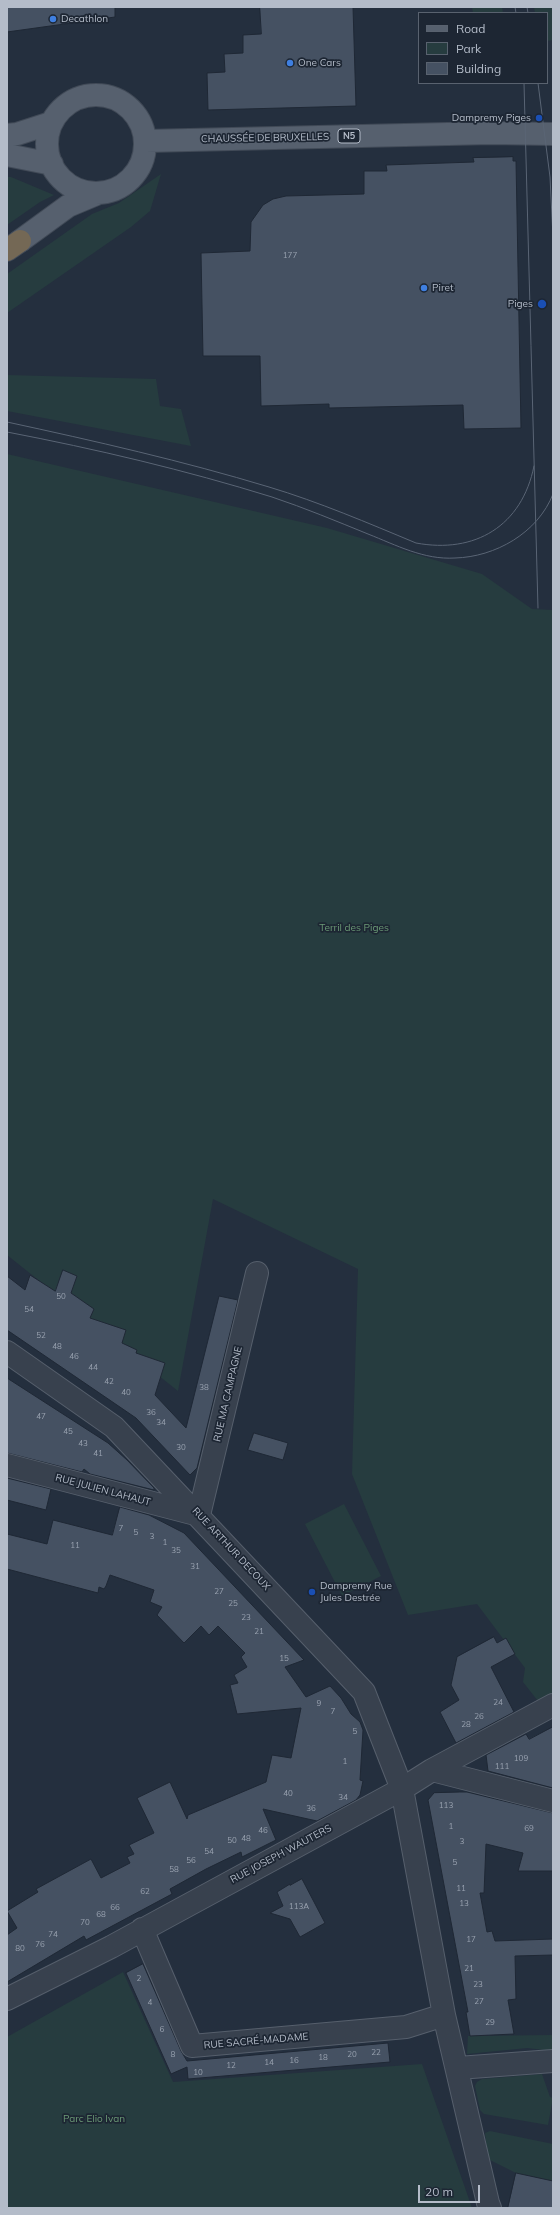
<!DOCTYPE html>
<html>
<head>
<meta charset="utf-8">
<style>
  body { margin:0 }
  #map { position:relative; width:560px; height:2215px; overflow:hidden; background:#242f3e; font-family:Mulish,sans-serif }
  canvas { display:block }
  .frame { position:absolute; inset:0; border:8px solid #b4bcc9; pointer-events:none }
  .legend { position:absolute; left:418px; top:12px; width:130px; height:72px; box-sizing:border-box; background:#1d2633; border:1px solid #59626f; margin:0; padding:5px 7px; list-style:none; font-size:12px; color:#b4bcc9 }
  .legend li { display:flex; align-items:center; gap:8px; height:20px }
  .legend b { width:20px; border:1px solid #59626f }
  .scale { position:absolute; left:418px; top:2185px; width:62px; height:18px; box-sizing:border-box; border:2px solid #b4bcc9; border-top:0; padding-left:5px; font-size:12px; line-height:14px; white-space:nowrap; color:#b4bcc9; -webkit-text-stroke:3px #1d2633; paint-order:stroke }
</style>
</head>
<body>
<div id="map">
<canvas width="560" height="2215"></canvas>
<div class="frame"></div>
<ul class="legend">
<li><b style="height:5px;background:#56606e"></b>Road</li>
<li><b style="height:11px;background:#263c3f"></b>Park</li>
<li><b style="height:11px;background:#455162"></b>Building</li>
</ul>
<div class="scale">20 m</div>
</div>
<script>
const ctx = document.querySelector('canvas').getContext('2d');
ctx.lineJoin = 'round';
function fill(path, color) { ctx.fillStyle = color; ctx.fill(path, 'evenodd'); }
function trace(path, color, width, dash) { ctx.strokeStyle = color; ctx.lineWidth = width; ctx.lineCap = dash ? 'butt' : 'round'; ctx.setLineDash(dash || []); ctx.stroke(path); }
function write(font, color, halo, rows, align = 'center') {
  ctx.font = font + ' Mulish,sans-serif'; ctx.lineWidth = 3.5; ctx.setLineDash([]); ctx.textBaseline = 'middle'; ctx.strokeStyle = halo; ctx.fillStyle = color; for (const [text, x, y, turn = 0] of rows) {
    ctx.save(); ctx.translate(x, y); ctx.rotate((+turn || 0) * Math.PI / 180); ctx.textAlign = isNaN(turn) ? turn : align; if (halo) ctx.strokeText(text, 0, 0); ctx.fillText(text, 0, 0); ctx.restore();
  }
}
fill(new Path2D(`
  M 472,7 L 502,7 L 503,13 L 473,13 Z
  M 534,7 L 553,7 L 553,40 L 547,41 L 547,13 L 535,13 Z
  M 161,174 L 150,211 L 131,227 L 7,313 L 7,274 L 92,214 L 119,203 Z
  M 7,177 L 11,177 L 54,195 L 40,202 L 7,225 Z
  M 7,375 L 156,379 L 160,406 L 181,409 L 191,446 L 7,411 Z
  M 7,454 L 327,528 L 482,574 L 532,609 L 553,610 L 553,1705 L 545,1710 L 523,1682 L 525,1668 L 477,1604 L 408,1615 L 352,1474 L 358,1269 L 213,1199 L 178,1391 L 7,1255 Z
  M 344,1504 L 381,1576 L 342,1596 L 305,1524 Z
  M 123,1972 L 173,2082 L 422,2064 L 472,2208 L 7,2208 L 7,2037 Z
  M 553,2035 L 553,2051 L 527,2048 L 467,2054 L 468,2036 Z
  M 542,2074 L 550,2097 L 553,2098 L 548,2125 L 484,2114 L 480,2110 L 475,2086 L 477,2082 L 482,2079 Z
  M 490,2131 L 553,2144 L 553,2181 L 516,2173 L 488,2159 L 485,2133 Z`), '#263c3f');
const building = new Path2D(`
  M 7,7 L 115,7 L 115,17 L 7,32 Z
  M 260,7 L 353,7 L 356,106 L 208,110 L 207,73 L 225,72 L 224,54 L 243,53 L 243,35 L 261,34 Z
  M 513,157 L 513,161 L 516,161 L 521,428 L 464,429 L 463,405 L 329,408 L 329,404 L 261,406 L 260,356 L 203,356 L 201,253 L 250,251 L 251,222 L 263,205 L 273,199 L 286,196 L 364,194 L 364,171 L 387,171 L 386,165 L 474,162 L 473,158 Z
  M 63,1270 L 77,1276 L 71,1293 L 94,1309 L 90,1318 L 126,1330 L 122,1343 L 137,1350 L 136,1353 L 165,1363 L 155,1395 L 186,1428 L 219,1296 L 238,1300 L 197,1468 L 190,1475 L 136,1418 L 7,1330 L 7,1276 L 25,1290 L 30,1275 L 55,1291 Z
  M 7,1378 L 108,1443 L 127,1460 L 154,1488 L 154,1490 L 90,1474 L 84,1469 L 82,1472 L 7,1453 Z
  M 254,1433 L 288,1443 L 283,1460 L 248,1450 Z
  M 7,1478 L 51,1489 L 46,1510 L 7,1500 Z
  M 120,1507 L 149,1515 L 184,1533 L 304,1660 L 285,1667 L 306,1697 L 330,1686 L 341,1698 L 351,1714 L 360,1722 L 363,1730 L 360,1780 L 363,1781 L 360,1795 L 356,1800 L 317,1821 L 263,1809 L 276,1840 L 242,1857 L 241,1852 L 206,1869 L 170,1889 L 172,1894 L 86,1940 L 84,1936 L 7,1982 L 7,1935 L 17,1928 L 7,1911 L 38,1892 L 36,1889 L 91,1859 L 101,1878 L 130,1863 L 127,1857 L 134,1854 L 129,1845 L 154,1833 L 137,1798 L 170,1782 L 187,1819 L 188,1815 L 266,1782 L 272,1755 L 291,1758 L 301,1708 L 237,1714 L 230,1685 L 238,1683 L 234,1675 L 247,1667 L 241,1657 L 245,1653 L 218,1626 L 209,1635 L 201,1626 L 184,1643 L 157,1615 L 162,1607 L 150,1602 L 154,1590 L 110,1575 L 106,1586 L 104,1589 L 99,1587 L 98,1593 L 7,1569 L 7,1534 L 47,1544 L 53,1520 L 112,1535 Z
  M 494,1637 L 497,1643 L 506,1638 L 515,1654 L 491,1667 L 514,1712 L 456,1743 L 440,1712 L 459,1700 L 451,1685 L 457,1657 Z
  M 553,1727 L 553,1788 L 488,1771 L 486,1755 L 526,1734 L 529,1739 Z
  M 460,1792 L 467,1792 L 553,1813 L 553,1871 L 518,1871 L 523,1853 L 486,1844 L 484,1893 L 480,1893 L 487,1932 L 492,1931 L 495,1941 L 553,1939 L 553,1955 L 515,1956 L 516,1999 L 508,2000 L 514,2034 L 470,2036 L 466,2012 L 468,2012 L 428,1800 L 434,1793 Z
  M 302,1879 L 325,1923 L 300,1937 L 290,1919 L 270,1913 L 283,1906 L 277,1892 L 290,1884 L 290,1885 Z
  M 143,1964 L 181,2051 L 187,2061 L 388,2043 L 390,2062 L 188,2079 L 187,2067 L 171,2074 L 126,1973 Z
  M 516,2173 L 553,2181 L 553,2208 L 508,2208 Z`);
fill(building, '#455162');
trace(building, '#1f2835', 1);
const street = new Path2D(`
  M 7,1352 L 114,1427 L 364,1692 L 402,1789 L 444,2015 L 488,2203 L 490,2208
  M 7,1465 L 199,1515 L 257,1273
  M 432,1770 L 553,1801
  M 142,1929 L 192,2046 L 406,2027 L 444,2015
  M 7,1999 L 111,1947 L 402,1789 L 432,1770 L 553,1705
  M 458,2068 L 553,2061`);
const primary = new Path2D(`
  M47 144a49 49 0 1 1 98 0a49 49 0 1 1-98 0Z
  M 7,135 L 17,134 L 51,123
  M 146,141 L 491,133 L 553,134
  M 7,155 L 52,164
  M 20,241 L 68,206 L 99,193`);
const highway = new Path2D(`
  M 7,250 L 20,241`);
trace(street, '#565f6c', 24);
trace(primary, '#414a57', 24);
trace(highway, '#434c59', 24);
trace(street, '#38414e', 22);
trace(primary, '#56606e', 22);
trace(highway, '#746855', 22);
trace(new Path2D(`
  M 515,7 L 516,13
  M 527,7 L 528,13
  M 524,83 L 538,608
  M 538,83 L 550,177 L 553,237
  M 7,422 C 95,441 183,461 269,487 C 319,502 368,523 416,543 C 475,554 522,526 534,466
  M 7,432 C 96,449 185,470 272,497 C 305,508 336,521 368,534 C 396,545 424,560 455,558 C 495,557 538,533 553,494`), '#5a6575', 1);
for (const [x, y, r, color] of [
  [53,19,4,"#3f7fe0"],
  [290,63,4,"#3f7fe0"],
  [539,118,4,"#1a4fb4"],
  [424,288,4,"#3f7fe0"],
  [542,304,5,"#1a4fb4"],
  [312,1592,4,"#1a4fb4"]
]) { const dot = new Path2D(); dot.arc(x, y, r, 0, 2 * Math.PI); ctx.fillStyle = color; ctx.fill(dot); trace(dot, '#1d2633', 1.5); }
write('8px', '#98a1af', null, [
  ["177",290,256],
  ["50",61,1297],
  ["54",29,1310],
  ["52",41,1336],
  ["48",57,1347],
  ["46",74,1357],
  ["44",93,1368],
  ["42",109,1382],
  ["38",204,1388],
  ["40",126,1393],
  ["36",151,1413],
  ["47",41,1417],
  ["34",161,1423],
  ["45",68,1432],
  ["43",83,1444],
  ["30",181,1448],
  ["41",98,1454],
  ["7",121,1529],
  ["5",136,1533],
  ["3",152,1537],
  ["1",165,1543],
  ["11",75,1546],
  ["35",176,1551],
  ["31",195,1567],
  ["27",219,1592],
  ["25",233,1604],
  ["23",246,1618],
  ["21",259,1632],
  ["15",284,1659],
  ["24",498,1703],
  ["9",319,1704],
  ["7",333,1712],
  ["26",479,1717],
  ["28",466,1725],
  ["5",355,1732],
  ["109",521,1759],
  ["1",345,1762],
  ["111",502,1767],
  ["40",288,1794],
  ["34",343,1798],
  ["113",446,1806],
  ["36",311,1809],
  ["1",451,1827],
  ["69",529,1829],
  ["46",263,1831],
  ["48",246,1839],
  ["50",232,1841],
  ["3",462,1842],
  ["54",209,1852],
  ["56",191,1861],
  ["5",455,1863],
  ["58",174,1870],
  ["11",461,1889],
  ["62",145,1892],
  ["13",464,1904],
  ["113A",299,1907],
  ["66",115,1908],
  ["68",101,1915],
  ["70",85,1923],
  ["74",53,1935],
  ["17",471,1940],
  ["76",40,1945],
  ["80",20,1949],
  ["21",469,1969],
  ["2",139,1979],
  ["23",478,1985],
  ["27",479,2002],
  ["4",150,2003],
  ["29",490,2023],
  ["6",162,2030],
  ["22",376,2053],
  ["8",173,2055],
  ["20",352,2055],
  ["18",323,2058],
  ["16",294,2061],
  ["14",269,2063],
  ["12",231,2066],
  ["10",198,2073]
]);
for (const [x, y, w] of [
  [349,136,22]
]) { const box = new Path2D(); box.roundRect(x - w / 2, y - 7, w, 14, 3); ctx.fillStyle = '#1d2633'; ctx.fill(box); trace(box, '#b4bcc9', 1); }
write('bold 9px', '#b4bcc9', null, [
  ["N5",349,136]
]);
write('10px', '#b4bcc9', '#1d2633', [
  ["Decathlon",61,19],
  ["One Cars",298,63],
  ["Dampremy Piges",531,118,"right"],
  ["Piret",432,288],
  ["Piges",533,304,"right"],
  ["Dampremy Rue",320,1586],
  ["Jules Destrée",320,1598]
], 'left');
write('10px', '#b4bcc9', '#1d2633', [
  ["CHAUSSÉE DE BRUXELLES",265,138,-1],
  ["RUE MA CAMPAGNE",228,1394,-77],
  ["RUE JULIEN LAHAUT",103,1490,15],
  ["RUE ARTHUR DECOUX",231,1549,47],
  ["RUE JOSEPH WAUTERS",281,1854,-28],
  ["RUE SACRÉ-MADAME",256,2041,-5]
]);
write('10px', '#6b9a76', '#1d2633', [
  ["Terril des Piges",354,928],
  ["Parc Elio Ivan",94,2119]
]);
</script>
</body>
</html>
